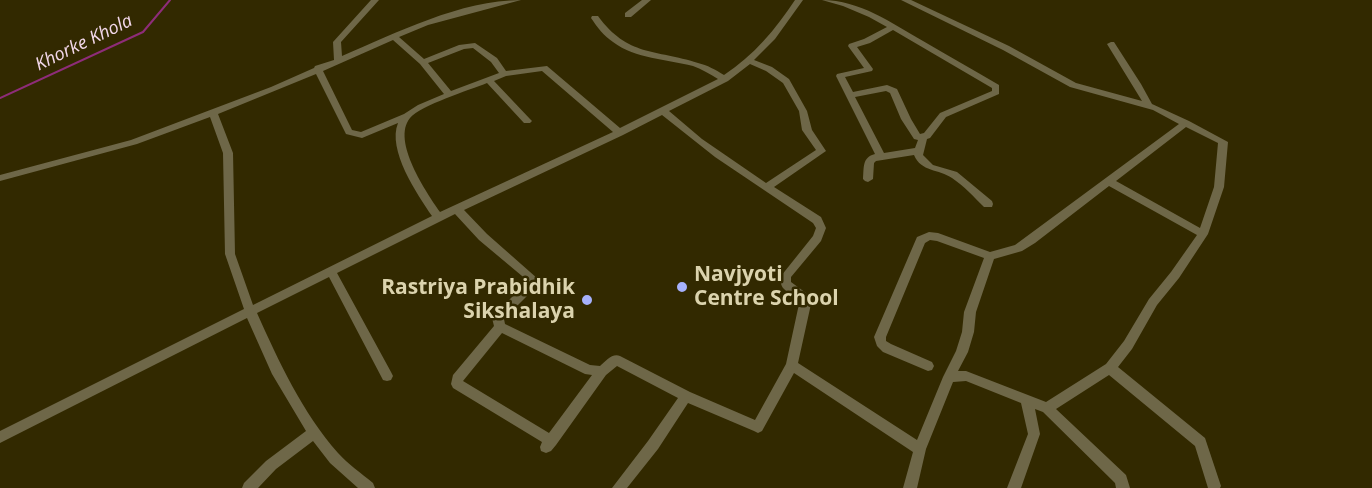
<!DOCTYPE html>
<html>
<head>
<meta charset="utf-8">
<style>
  body { margin:0 }
  canvas { display:block; background:#322900 }
</style>
</head>
<body>
<canvas width="1372" height="488"></canvas>
<script>
const ctx = document.querySelector('canvas').getContext('2d');
ctx.lineJoin = 'round';
function trace(path, color, width, dash) { ctx.strokeStyle = color; ctx.lineWidth = width; ctx.lineCap = dash ? 'butt' : 'round'; ctx.setLineDash(dash || []); ctx.stroke(path); }
function fill(path, color) { ctx.fillStyle = color; ctx.fill(path, 'evenodd'); }
function write(font, color, halo, rows, align = 'center') {
  ctx.font = font + ' "Open Sans",sans-serif'; ctx.lineWidth = 5; ctx.setLineDash([]); ctx.textBaseline = 'middle'; ctx.strokeStyle = halo; ctx.fillStyle = color; for (const [text, x, y, turn = 0] of rows) {
    ctx.save(); ctx.translate(x, y); ctx.rotate((+turn || 0) * Math.PI / 180); ctx.textAlign = isNaN(turn) ? turn : align; if (halo) ctx.strokeText(text, 0, 0); ctx.fillText(text, 0, 0); ctx.restore();
  }
}
trace(new Path2D(`
  M 0,98 L 143,32 L 170,0`), '#8e2c79', 2);
fill(new Path2D(`
  M 371,0 L 379,0 L 341,42 L 342,56 C 396,33 461,0 521,0 L 428,25 L 399,37 L 424,59 L 459,45 L 475,43 L 497,58 L 506,71 L 547,66 L 620,128 L 718,79 C 710,74 701,69 693,66 C 666,59 636,59 613,42 C 604,36 597,27 591,18 L 592,16 L 598,16 C 628,57 655,49 698,63 C 707,65 716,70 724,75 C 754,55 775,30 795,0 L 803,0 L 775,39 L 754,60 L 772,67 L 789,79 L 807,111 L 812,130 L 826,151 L 774,187 L 821,217 L 826,228 L 821,241 L 791,277 L 791,282 L 806,293 L 811,304 L 798,363 L 917,440 L 943,377 L 956,351 L 962,332 L 964,312 L 984,258 L 937,241 L 930,240 L 925,243 L 886,337 L 886,341 L 891,344 L 932,362 L 934,366 L 932,370 L 928,371 L 883,352 L 877,346 L 874,337 L 917,237 L 929,232 L 938,233 L 990,252 L 1015,245 L 1179,124 L 1153,110 L 1070,87 L 1003,50 L 901,0 L 911,0 L 1009,46 L 1076,83 L 1142,101 L 1107,44 L 1111,42 L 1114,42 L 1141,84 L 1152,104 L 1189,121 L 1228,142 L 1224,187 L 1208,234 L 1179,278 L 1157,305 L 1132,349 L 1118,367 L 1205,438 L 1221,486 L 1220,488 L 1208,488 L 1195,446 L 1109,375 L 1056,409 L 1126,475 L 1130,488 L 1116,488 L 1115,483 L 1043,412 L 1035,409 L 1040,434 L 1021,488 L 1007,488 L 1028,434 L 1021,403 L 966,381 L 953,382 L 926,449 L 917,488 L 903,488 L 913,452 L 794,373 L 762,431 L 758,433 L 754,431 L 688,403 L 658,449 L 627,488 L 612,488 L 648,441 L 678,398 L 617,366 L 606,375 L 556,445 L 551,451 L 546,453 L 541,451 L 540,447 L 542,442 L 453,388 L 451,384 L 453,375 L 494,326 L 492,318 L 494,315 L 528,281 L 479,240 L 455,214 L 337,273 L 391,372 L 393,376 L 391,380 L 387,381 L 383,380 L 329,277 L 257,313 C 279,362 302,412 338,453 C 348,464 361,473 373,483 L 375,488 L 358,488 L 330,463 L 313,441 L 276,469 L 258,488 L 242,488 L 244,483 L 266,461 L 306,431 L 272,374 L 247,318 L 0,443 L 0,431 L 244,309 L 225,254 L 223,153 L 210,117 L 137,144 L 0,181 L 0,175 L 131,140 L 271,87 L 314,68 L 315,66 L 334,60 L 333,42 ZM 393,40 L 420,64 L 444,94 L 418,105 L 404,114 L 361,132 L 352,130 L 323,71 ZM 473,48 L 491,62 L 499,73 L 451,91 L 428,63 L 464,49 ZM 750,64 L 766,71 L 783,83 L 799,111 L 802,130 L 816,150 L 766,183 L 702,139 L 669,111 L 728,81 ZM 542,71 L 613,132 L 440,212 C 427,193 391,141 410,118 C 421,105 470,90 487,83 L 524,123 L 530,123 L 532,121 L 530,119 L 494,81 L 506,76 ZM 316,74 L 346,134 L 362,138 L 398,123 C 387,150 417,194 432,216 L 253,305 L 235,254 L 233,153 L 218,114 ZM 662,115 L 715,157 L 813,223 L 816,228 L 813,236 L 781,276 C 778,294 794,290 799,304 L 786,364 L 755,420 L 690,392 L 620,356 C 612,353 606,361 600,366 L 590,365 L 505,324 L 504,319 L 537,286 L 538,279 L 487,234 L 464,210 L 623,135 ZM 1186,127 L 1218,143 L 1214,187 L 1200,228 L 1116,181 ZM 1109,186 L 1197,235 L 1171,272 L 1149,299 L 1124,341 L 1106,364 L 1046,402 L 966,371 L 958,371 L 968,352 L 974,332 L 976,312 L 994,259 L 1022,251 L 1035,243 ZM 502,333 L 585,374 L 592,375 L 549,433 L 463,381 Z
  M 642,0 L 651,0 L 631,17 L 625,17 L 625,13 Z
  M 822,0 C 860,0 891,23 923,41 C 948,56 974,70 999,85 L 999,94 L 946,117 L 930,138 L 927,139 L 923,155 L 933,165 L 957,172 L 992,201 L 993,204 L 992,207 L 984,207 C 974,197 964,186 952,178 C 939,169 921,172 914,155 L 876,161 L 874,163 L 873,179 L 868,182 L 865,181 L 863,179 C 864,168 862,157 875,154 L 836,76 L 837,74 L 864,68 L 848,46 L 849,44 L 864,39 L 887,27 L 869,17 L 843,6 ZM 893,30 L 992,88 L 992,91 L 940,113 L 924,133 L 920,134 L 911,119 L 897,89 L 887,85 L 853,92 L 845,77 L 872,71 L 873,69 L 857,47 L 870,43 ZM 886,91 L 890,93 L 901,119 L 914,139 L 918,140 L 915,148 L 884,153 L 855,97 Z`), '#6e6748');
for (const [x, y, r, color] of [
  [682,287,6,"#a6b1fc"],
  [587,300,6,"#a6b1fc"]
]) { const dot = new Path2D(); dot.arc(x, y, r, 0, 2 * Math.PI); ctx.fillStyle = color; ctx.fill(dot); trace(dot, '#322900', 2); }
write('italic 18px', '#f3d8ea', '#322900', [
  ["Khorke Khola",84,43,-26]
]);
write('bold 21px', '#dbd3ad', '#322900', [
  ["Navjyoti",694,275],
  ["Centre School",694,299],
  ["Rastriya Prabidhik",575,288,"right"],
  ["Sikshalaya",575,312,"right"]
], 'left');
</script>
</body>
</html>
